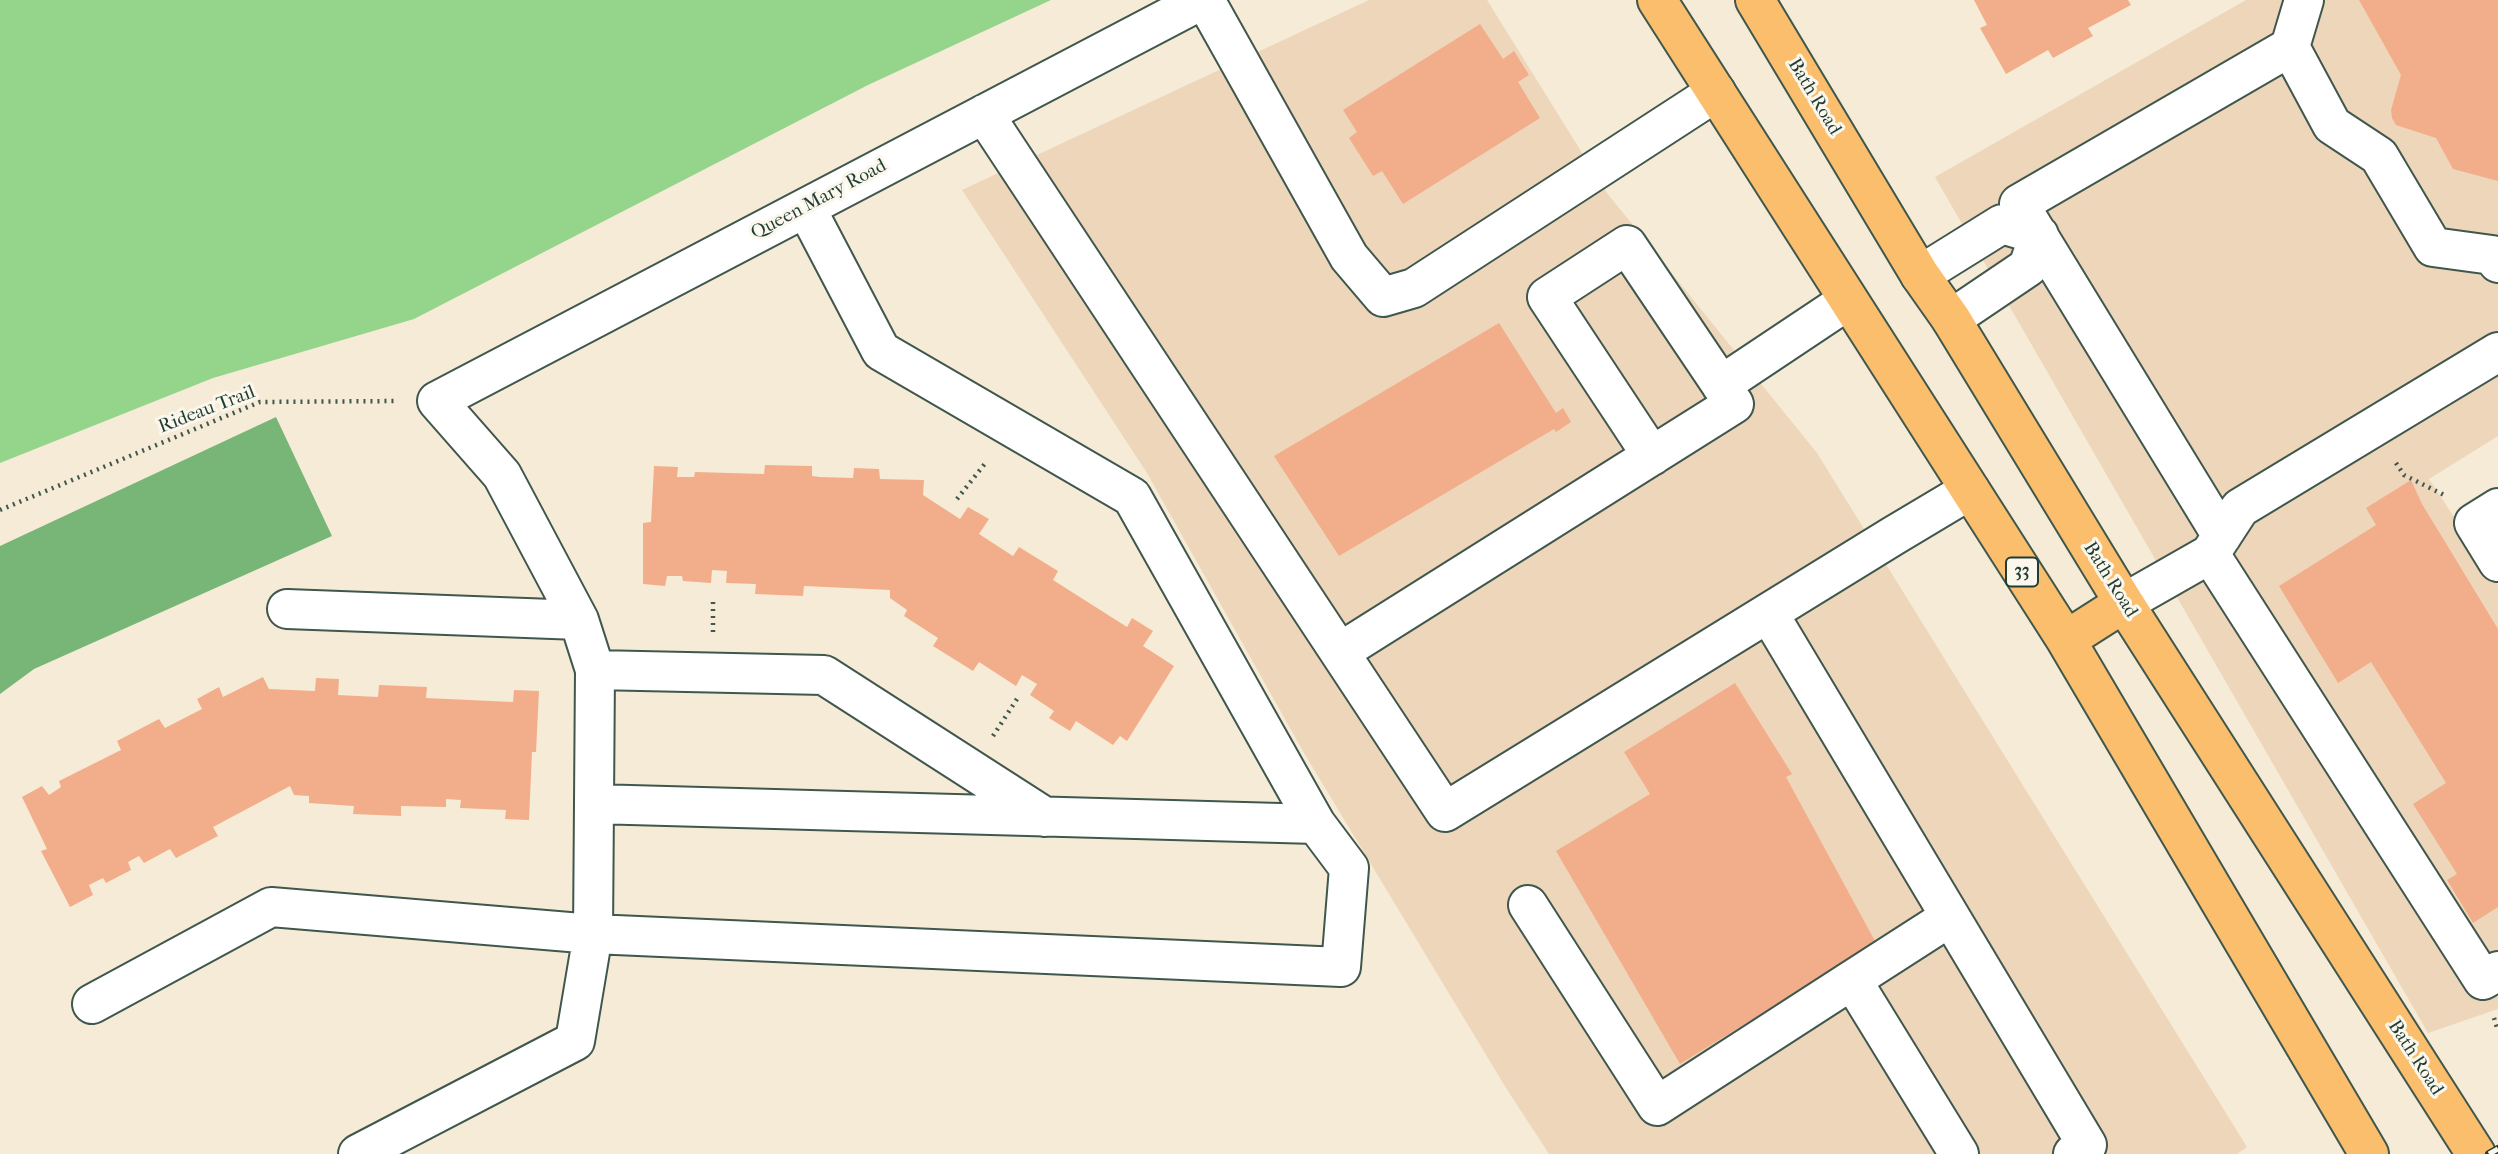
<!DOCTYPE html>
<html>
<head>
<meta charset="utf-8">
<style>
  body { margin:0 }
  canvas { display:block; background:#f6ebd6 }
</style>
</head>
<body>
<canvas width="2498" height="1154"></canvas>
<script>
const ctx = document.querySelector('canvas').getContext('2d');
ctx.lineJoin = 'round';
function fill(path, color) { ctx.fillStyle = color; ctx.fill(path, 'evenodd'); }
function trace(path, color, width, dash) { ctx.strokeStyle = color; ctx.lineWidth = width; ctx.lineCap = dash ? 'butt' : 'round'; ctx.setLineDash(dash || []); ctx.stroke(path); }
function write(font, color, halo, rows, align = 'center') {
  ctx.font = font + ' "IM FELL French Canon",serif'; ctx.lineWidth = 6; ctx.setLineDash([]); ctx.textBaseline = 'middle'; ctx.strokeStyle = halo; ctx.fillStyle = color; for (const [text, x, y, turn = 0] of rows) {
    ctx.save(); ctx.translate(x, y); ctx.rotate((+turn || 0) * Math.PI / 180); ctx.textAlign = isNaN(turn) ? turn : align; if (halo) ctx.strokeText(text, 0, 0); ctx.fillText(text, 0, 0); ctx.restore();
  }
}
fill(new Path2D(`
  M 1369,0 L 1487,0 L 1607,193 L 1817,453 L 2247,1147 L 2237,1154 L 1549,1154 L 1506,1088 L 1304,753 L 1147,473 L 962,190 Z
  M 2246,0 L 2498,0 L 2498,436 L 2429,479 L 2498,584 L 2498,1009 L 2428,1033 L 1935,177 Z`), '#eed6bb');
fill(new Path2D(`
  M 0,0 L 1051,0 L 868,85 L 414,319 L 213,378 L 0,463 Z`), '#95d48b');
fill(new Path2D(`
  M 276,417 L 332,536 L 34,669 L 0,694 L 0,546 Z`), '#78b677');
fill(new Path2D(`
  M 1974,0 L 2128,0 L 2131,5 L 2088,28 L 2093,36 L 2053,58 L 2048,50 L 2006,74 L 1980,28 L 1987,25 Z
  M 2359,0 L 2498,0 L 2498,181 L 2453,169 L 2436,138 L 2396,125 L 2392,118 L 2391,110 L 2401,75 Z
  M 1480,24 L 1503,59 L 1514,51 L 1529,75 L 1518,82 L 1540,118 L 1403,204 L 1382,171 L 1373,176 L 1349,138 L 1357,132 L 1343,110 Z
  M 1499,323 L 1556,413 L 1563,408 L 1571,422 L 1556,432 L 1554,429 L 1339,556 L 1274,456 Z
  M 765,465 L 812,466 L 812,476 L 820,477 L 853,478 L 854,468 L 879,469 L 880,479 L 924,480 L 923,495 L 960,519 L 968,507 L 989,519 L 979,534 L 1013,556 L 1019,547 L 1058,571 L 1053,580 L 1127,627 L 1132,618 L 1153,631 L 1143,646 L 1174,666 L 1127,741 L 1120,736 L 1113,745 L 1076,721 L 1070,731 L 1049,718 L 1054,711 L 1030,695 L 1037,684 L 1022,675 L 1016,686 L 979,662 L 973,671 L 933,646 L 938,638 L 904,616 L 907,610 L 890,598 L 890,590 L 804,586 L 803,596 L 755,594 L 756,584 L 726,583 L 727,571 L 712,570 L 711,583 L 683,581 L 682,576 L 667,576 L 665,586 L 643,584 L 643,523 L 651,522 L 654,466 L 678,467 L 677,477 L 694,477 L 695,472 L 764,474 Z
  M 2411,480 L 2422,504 L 2498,629 L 2498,907 L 2473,923 L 2447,880 L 2457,874 L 2413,804 L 2446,783 L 2371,662 L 2338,683 L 2279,586 L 2376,525 L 2366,508 Z
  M 263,677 L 269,689 L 315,691 L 316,678 L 339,679 L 338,695 L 378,697 L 379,685 L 427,687 L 426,698 L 513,702 L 514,690 L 539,691 L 536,752 L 532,752 L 529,820 L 505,819 L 506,810 L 460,808 L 461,800 L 446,799 L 446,807 L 401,806 L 401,816 L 353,814 L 354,806 L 309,803 L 309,796 L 294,795 L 290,786 L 213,827 L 218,836 L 176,858 L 170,849 L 144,863 L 139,856 L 128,862 L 131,870 L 106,883 L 103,878 L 89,885 L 93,895 L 70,907 L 41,851 L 47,849 L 22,797 L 42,786 L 49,795 L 61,787 L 59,781 L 121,750 L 117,741 L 159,719 L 165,728 L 202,709 L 197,699 L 219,687 L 223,697 Z
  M 1735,683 L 1792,774 L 1786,777 L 1876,943 L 1680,1064 L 1556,851 L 1650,794 L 1624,752 Z`), '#f2ae8b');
const minor = new Path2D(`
  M 1205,0 L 1349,257 L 1383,297 L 1414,288 L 1716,92
  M 2290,47 L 2304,0
  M 984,114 L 1445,812 L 1893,536 L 1970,490
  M 1920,275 L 2002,224 L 2039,235 L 2028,267 L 1951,319
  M 1721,385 L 1847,301
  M 2498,508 L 2474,523 L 2498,562
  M 2222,536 L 2019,204 L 2290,47 L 2332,125 L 2379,156 L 2433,247 L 2492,255 L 2498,263
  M 2210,554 L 2240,508 L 2498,352
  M 2124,603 L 2210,554 L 2483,980 L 2498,971
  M 287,609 L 579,620
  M 1769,614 L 2087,1145 L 2073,1154
  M 1340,652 L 1734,404 L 1627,245 L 1547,297 L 1652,456
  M 595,670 L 824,675 L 1045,817
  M 594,804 L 1316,824
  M 1528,905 L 1657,1106 L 1852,980
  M 1950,917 L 1852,980 L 1959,1154
  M 92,1004 L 271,907 L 593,934 L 1341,967 L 1349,868 L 1316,824 L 1132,497 L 881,351 L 806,208
  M 358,1154 L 575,1041 L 593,934 L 595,670 L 579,620 L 502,475 L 437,401 L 1202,0`);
const major = new Path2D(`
  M 1657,0 L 2066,640 L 2369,1154
  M 1755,0 L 1920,275 L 1951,319 L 2124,603 L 2476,1154
  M 2066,640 L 2124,603`);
trace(minor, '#3f574c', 42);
trace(major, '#3f574c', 42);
trace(new Path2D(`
  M 2396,463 L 2404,475 L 2446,496
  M 957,499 L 987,461
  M 0,510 L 260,402 L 397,401
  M 713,632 L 713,602
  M 993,736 L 1017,699
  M 2494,1018 L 2498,1031`), '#3f574c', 4.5, [2, 5]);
trace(minor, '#fff', 38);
trace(major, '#fabe6d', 38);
const rail = new Path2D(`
  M 2489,1154 L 2498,1149`);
trace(rail, '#1f3d34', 8);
trace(rail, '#fbf7ec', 5, [16]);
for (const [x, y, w] of [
  [2022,572,32]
]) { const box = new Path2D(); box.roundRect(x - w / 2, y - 14.5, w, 29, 5); ctx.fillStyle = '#fbf7ec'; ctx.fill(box); trace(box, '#1f3d34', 2); }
write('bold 18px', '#1f3d34', null, [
  ["33",2022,572]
]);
write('19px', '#1f3d34', '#fbf7ec', [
  ["Bath Road",1814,97,59],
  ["Queen Mary Road",819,200,-28],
  ["Rideau Trail",207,410,-21],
  ["Bath Road",2110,580,58],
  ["Bath Road",2415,1058,57]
]);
</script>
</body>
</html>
